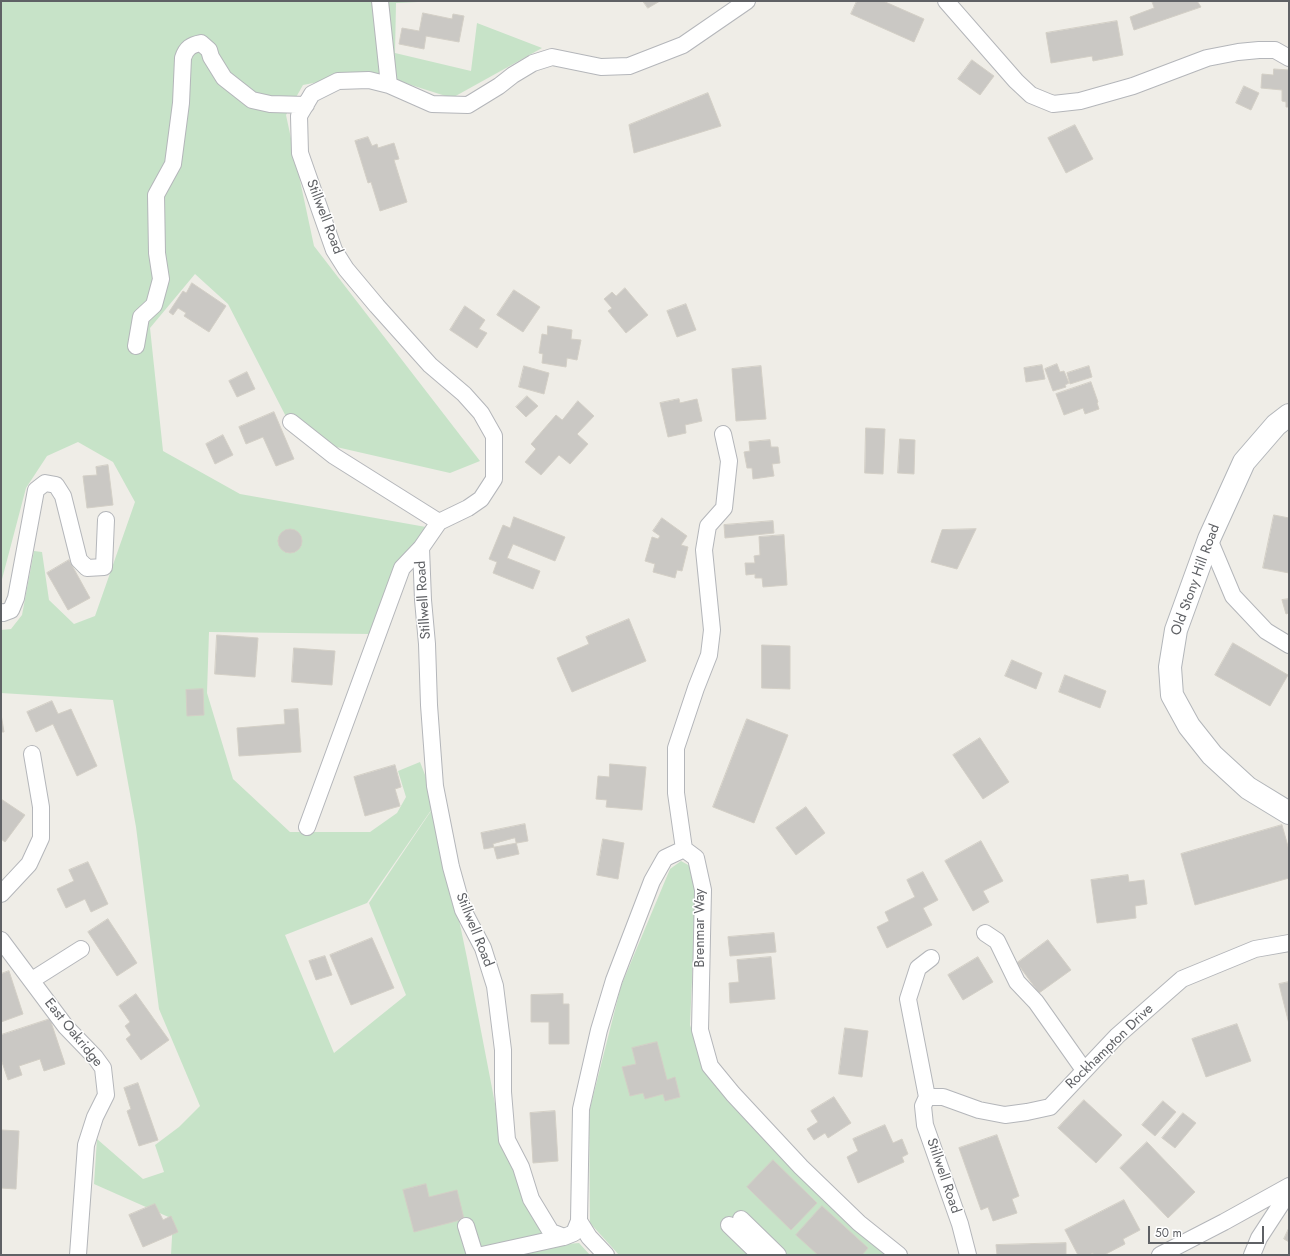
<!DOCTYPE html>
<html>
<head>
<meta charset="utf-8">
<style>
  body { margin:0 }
  #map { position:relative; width:1290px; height:1256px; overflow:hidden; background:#efede7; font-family:Jost,sans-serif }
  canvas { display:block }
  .frame { position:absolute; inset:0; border:2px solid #5f6165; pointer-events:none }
  .scale { position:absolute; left:1148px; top:1226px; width:116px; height:18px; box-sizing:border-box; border:2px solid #5f6165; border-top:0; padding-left:5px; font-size:12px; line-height:14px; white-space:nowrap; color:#5f6165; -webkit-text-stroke:3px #fff; paint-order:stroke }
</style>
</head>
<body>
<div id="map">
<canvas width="1290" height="1256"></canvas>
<div class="frame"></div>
<div class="scale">50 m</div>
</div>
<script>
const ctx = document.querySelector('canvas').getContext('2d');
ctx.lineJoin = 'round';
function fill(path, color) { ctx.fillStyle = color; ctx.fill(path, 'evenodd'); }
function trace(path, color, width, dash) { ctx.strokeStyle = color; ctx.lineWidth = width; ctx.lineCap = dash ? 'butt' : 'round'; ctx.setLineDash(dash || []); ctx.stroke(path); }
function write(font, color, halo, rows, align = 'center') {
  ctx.font = font + ' Jost,sans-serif'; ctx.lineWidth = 3; ctx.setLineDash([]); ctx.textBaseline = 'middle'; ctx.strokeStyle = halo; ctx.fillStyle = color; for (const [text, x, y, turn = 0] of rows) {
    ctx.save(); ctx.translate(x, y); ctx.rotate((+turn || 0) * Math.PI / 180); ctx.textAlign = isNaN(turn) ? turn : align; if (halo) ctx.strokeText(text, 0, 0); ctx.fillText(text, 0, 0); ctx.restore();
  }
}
fill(new Path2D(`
  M 1,1 L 440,1 L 396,3 L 395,53 L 471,71 L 477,23 L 542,48 L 452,98 L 370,72 L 303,85 L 286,115 L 314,246 L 480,461 L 450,473 L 297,438 L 228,304 L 195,274 L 150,328 L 163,451 L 240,494 L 426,527 L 371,634 L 209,632 L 207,693 L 233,779 L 290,832 L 370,832 L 397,813 L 406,797 L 398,771 L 420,762 L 436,803 L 367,903 L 285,935 L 334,1053 L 406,995 L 369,903 L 435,805 L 467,958 L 502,1140 L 553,1245 L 579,1243 L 590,1255 L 171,1255 L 173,1219 L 94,1184 L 97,1139 L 143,1179 L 164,1172 L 155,1145 L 179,1127 L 200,1106 L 159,1009 L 136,827 L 113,700 L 1,693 L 1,630 L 11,629 L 22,615 L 34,551 L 42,552 L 49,600 L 74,624 L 95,616 L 135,502 L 113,462 L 78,442 L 47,456 L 26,488 L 1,583 Z
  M 681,861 L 690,866 L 696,889 L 690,1025 L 705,1067 L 892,1255 L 619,1255 L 590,1223 L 589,1112 L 621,986 L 670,869 Z`), '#c7e3c8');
const building = new Path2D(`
  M 643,1 L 660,1 L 648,8 Z
  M 857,1 L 883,1 L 924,19 L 914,42 L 851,14 Z
  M 1152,1 L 1197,1 L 1201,7 L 1134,30 L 1130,17 L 1154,8 Z
  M 423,13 L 452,19 L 453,14 L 464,16 L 459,42 L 426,36 L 424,49 L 399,44 L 402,28 L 419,31 Z
  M 1117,21 L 1123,55 L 1093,61 L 1092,56 L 1051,63 L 1046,33 Z
  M 972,60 L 994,76 L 980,95 L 958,79 Z
  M 1274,69 L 1289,70 L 1289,107 L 1286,107 L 1286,102 L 1282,101 L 1282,90 L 1261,88 L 1262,74 L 1273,75 Z
  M 1244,86 L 1259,93 L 1251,110 L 1236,103 Z
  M 708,93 L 721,126 L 634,153 L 629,125 Z
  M 1075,125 L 1093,159 L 1066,173 L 1048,138 Z
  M 368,137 L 372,146 L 377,144 L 378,148 L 394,143 L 399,159 L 394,160 L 407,202 L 380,211 L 371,182 L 368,183 L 355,141 Z
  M 192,283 L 226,306 L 209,332 L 184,316 L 186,313 L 178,308 L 173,315 L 169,312 L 183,291 L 186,293 Z
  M 625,288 L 648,315 L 626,333 L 608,311 L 612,308 L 604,299 L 612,292 L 616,296 Z
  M 514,290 L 540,307 L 523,332 L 497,315 Z
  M 686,304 L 696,330 L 677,337 L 667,311 Z
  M 465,306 L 485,320 L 479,329 L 487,333 L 477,348 L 450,330 Z
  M 548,326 L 572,330 L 571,339 L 581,340 L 577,360 L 567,358 L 566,367 L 542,363 L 543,354 L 539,353 L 542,334 L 547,335 Z
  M 1057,364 L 1060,372 L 1064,371 L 1069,383 L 1065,385 L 1066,387 L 1053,391 L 1045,369 Z
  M 1042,365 L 1045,379 L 1026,382 L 1024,368 Z
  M 524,366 L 549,373 L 544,394 L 519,387 Z
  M 761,366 L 766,419 L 736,421 L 732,369 Z
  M 1089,366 L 1092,377 L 1070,384 L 1067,373 Z
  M 247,372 L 255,389 L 237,397 L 229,381 Z
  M 1091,382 L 1098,402 L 1097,403 L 1099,409 L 1085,414 L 1083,408 L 1064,415 L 1056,394 Z
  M 527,396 L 538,406 L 526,417 L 516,407 Z
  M 679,399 L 680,403 L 697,399 L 702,421 L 685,425 L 686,433 L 668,437 L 660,403 Z
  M 578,401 L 594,416 L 577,434 L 588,444 L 570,464 L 559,455 L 541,475 L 525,462 L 536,449 L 531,444 L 556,415 L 562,420 Z
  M 274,412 L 294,459 L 276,466 L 263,437 L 246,444 L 239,427 Z
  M 866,428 L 885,429 L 883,474 L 865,473 Z
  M 223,435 L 233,455 L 215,464 L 206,444 Z
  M 900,439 L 915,440 L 914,474 L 898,473 Z
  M 770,440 L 771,447 L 778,447 L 780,463 L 772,464 L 774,476 L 753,479 L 752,468 L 747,468 L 744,452 L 750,451 L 749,442 Z
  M 108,465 L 113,505 L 87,508 L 83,476 L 97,475 L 96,467 Z
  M 1274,515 L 1289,518 L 1289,573 L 1263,568 Z
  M 514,517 L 565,537 L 555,561 L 513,544 L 507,558 L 540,571 L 533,589 L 493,573 L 497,562 L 489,559 L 503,525 L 510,528 Z
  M 662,518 L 687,536 L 681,545 L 688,547 L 682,571 L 677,570 L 675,578 L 653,572 L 655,564 L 645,561 L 652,537 L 658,539 L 660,536 L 653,531 Z
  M 773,521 L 774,533 L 725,538 L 724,525 Z
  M 976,529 L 957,569 L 931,562 L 942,530 Z
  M278 541a12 12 0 1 1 24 0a12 12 0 1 1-24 0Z
  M 784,535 L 787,585 L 763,587 L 762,578 L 755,578 L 755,574 L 746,575 L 745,563 L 755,563 L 754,556 L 760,555 L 759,537 Z
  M 69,560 L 90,598 L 68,610 L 47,573 Z
  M 1289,599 L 1289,613 L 1286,614 L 1282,600 Z
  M 629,619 L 646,661 L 572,692 L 557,658 L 589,644 L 586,637 Z
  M 217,635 L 258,638 L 255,677 L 215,674 Z
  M 1233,643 L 1288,675 L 1270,706 L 1215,675 Z
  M 762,645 L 790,646 L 790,689 L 762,688 Z
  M 294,648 L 335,651 L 332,685 L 292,682 Z
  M 1012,660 L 1042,673 L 1036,689 L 1005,676 Z
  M 1065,675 L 1106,691 L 1100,708 L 1059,692 Z
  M 203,689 L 204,715 L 187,716 L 186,690 Z
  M 52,701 L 58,714 L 71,709 L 97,766 L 77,776 L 53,724 L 36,732 L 27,712 Z
  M 298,709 L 301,752 L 239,756 L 237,728 L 285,724 L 284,710 Z
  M 1,714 L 4,732 L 1,732 Z
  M 747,719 L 788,735 L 754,823 L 713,807 Z
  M 980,738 L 1009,782 L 983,799 L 953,755 Z
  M 610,764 L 646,767 L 642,810 L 606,807 L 607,800 L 596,799 L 598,776 L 609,777 Z
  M 395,765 L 401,787 L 395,789 L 400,806 L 365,816 L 354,777 Z
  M 1,799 L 25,815 L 5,842 L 1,839 Z
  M 806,807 L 825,833 L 796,855 L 776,828 Z
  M 525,824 L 528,841 L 484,849 L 481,833 Z
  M 1282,825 L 1289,850 L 1289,878 L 1195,905 L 1181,854 Z
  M 515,838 L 519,854 L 497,859 L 493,844 Z
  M 603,839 L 624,843 L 618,879 L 597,875 Z
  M 981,841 L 1003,881 L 983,891 L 989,902 L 973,911 L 945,861 Z
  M 88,862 L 108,904 L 91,912 L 85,899 L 66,908 L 57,889 L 74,881 L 69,870 Z
  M 923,872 L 938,900 L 923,908 L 932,925 L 887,948 L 877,927 L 889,921 L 885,912 L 915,897 L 907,880 Z
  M 1128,875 L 1129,882 L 1144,880 L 1147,904 L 1135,906 L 1136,918 L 1097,923 L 1091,880 Z
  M 108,919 L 137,963 L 117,976 L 88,932 Z
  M 774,933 L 776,952 L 730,956 L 728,937 Z
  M 372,938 L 394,988 L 351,1005 L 330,955 Z
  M 1048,940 L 1071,970 L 1039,993 L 1017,963 Z
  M 325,956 L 332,975 L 316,980 L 309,961 Z
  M 771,957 L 775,999 L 730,1003 L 729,983 L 739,982 L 737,960 Z
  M 978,957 L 993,982 L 963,1000 L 948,975 Z
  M 9,971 L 23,1014 L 1,1022 L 1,974 Z
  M 1289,982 L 1289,1024 L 1279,984 Z
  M 136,994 L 169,1040 L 141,1060 L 126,1039 L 131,1035 L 125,1026 L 130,1022 L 119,1006 Z
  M 563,994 L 563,1004 L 569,1004 L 569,1044 L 549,1044 L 549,1022 L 531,1022 L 531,995 Z
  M 50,1019 L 65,1064 L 44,1071 L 40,1059 L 19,1066 L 22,1075 L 8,1080 L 1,1059 L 1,1035 Z
  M 1237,1024 L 1251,1061 L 1206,1077 L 1192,1039 Z
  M 845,1028 L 868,1031 L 862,1077 L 839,1074 Z
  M 657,1042 L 667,1080 L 675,1077 L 680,1097 L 665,1101 L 663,1094 L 645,1099 L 643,1093 L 630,1096 L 622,1067 L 636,1064 L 632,1048 Z
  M 138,1083 L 158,1140 L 139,1146 L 127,1111 L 131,1109 L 124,1088 Z
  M 834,1097 L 851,1123 L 828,1138 L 825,1133 L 814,1140 L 807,1129 L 818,1122 L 811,1111 Z
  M 1084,1100 L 1122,1135 L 1096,1163 L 1058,1128 Z
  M 1163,1101 L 1176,1112 L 1155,1136 L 1142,1125 Z
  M 555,1111 L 558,1161 L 533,1163 L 530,1113 Z
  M 1183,1113 L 1196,1123 L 1175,1148 L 1162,1138 Z
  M 885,1125 L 893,1143 L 902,1139 L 908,1154 L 902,1157 L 904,1162 L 858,1183 L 847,1157 L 858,1151 L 853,1139 Z
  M 2,1130 L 19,1131 L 16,1189 L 1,1188 Z
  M 997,1135 L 1019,1196 L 1012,1199 L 1017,1213 L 993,1221 L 988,1207 L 981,1210 L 959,1148 Z
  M 1147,1142 L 1195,1192 L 1168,1218 L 1120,1168 Z
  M 773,1160 L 817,1203 L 791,1230 L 747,1187 Z
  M 426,1184 L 429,1197 L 457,1190 L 464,1219 L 414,1232 L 403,1190 Z
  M 1124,1200 L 1140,1230 L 1123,1239 L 1125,1244 L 1104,1255 L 1093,1255 L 1093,1253 L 1089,1255 L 1078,1255 L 1065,1230 Z
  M 155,1204 L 163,1220 L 171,1216 L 178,1232 L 143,1247 L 129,1215 Z
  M 822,1206 L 868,1248 L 862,1255 L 818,1255 L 796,1235 Z
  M 1289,1228 L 1289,1242 L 1284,1239 Z
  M 1066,1243 L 1066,1255 L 997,1255 L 996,1245 Z`);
fill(building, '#cac8c4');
trace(building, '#d3cfc6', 1);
const street = new Path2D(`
  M 380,1 L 389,85
  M 946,1 L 1016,81 L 1031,95 L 1053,104 L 1080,101 L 1133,86 L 1207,58 L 1238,52 L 1259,50 L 1275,50 L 1289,58
  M 136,346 L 141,317 L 154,305 L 161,279 L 157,253 L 156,195 L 173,164 L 181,103 L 183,58 C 186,48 191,45 201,43 L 209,50 L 211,57 L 224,78 L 252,100 L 270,104 L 306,105
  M 291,422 L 334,456 L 439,522
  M 1209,539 L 1233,596 L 1266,631 L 1289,645
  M 1,612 L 3,613 L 11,610 L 16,598 L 36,490 L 45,483 L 56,485 L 63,496 L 79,560 L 87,568 L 104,567 L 106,520
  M 307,827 L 402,568 L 421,548
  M 684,849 L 676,793 L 676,748 L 696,688 L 709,655 L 712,630 L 704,550 L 708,526 L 724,508 L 729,461 L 723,434
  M 1,894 L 29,864 L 41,838 L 41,807 L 32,754
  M 985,933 L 997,941 L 1017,982 L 1036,1002 L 1084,1070
  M 1,940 L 66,1027 L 95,1057 L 103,1068 L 106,1095 L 95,1117 L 86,1145 L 78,1255
  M 32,980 L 81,949
  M 927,1097 L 943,1097 L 979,1110 L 1005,1115 L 1027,1112 L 1050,1107 L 1117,1036 L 1182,979 L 1255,949 L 1289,943
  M 927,1097 L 923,1106 L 925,1125 L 960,1224 L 968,1255
  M 927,1097 L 908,999 L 918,968 L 931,958
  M 741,1219 L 778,1255
  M 579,1221 L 574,1233 L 564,1237 L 551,1232 L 531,1199 L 521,1167 L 507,1140 L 503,1092 L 503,1050 L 495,986 L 483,948 L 463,910 L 451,867 L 435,786 L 429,705 L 427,644 L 423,600 L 421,548 L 439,522 L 468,508 L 481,499 L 494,479 L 494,436 L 481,413 L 464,394 L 430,365 L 377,306 L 346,269 L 334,250 L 300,153 L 299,116 L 312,94 L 338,81 L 369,80 L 389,85 L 432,104 L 468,105 L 499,86 L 513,75 L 533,63 L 552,57 L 601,67 L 629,66 L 683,45 L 747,1
  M 729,1225 L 760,1255
  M 466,1226 L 475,1255
  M 482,1255 L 564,1237
  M 606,1255 L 589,1237 L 579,1221 L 581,1109 L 599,1030 L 614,980 L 652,881 L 665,858 L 684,849 L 696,858 L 703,890 L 700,1030 L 710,1066 L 733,1094 L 801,1167 L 859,1223 L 899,1255
  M 1160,1255 L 1224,1222 L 1289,1186
  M 1252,1255 L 1259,1238 L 1289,1192`);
const secondary = new Path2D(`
  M 1289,415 L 1276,425 L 1244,462 L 1209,539 L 1176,630 L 1170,667 L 1172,695 L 1189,726 L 1212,755 L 1248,788 L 1289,813`);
trace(street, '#b4b6ba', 18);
trace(secondary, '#b3b6ba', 24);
trace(street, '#fff', 16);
trace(secondary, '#fff', 22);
write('14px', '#5f6165', '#fff', [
  ["Stillwell Road",324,217,69],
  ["Old Stony Hill Road",1196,580,-70],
  ["Stillwell Road",424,600,-94],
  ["Brenmar Way",701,928,-90],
  ["Stillwell Road",474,930,68],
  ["East Oakridge",73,1033,51],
  ["Rockhampton Drive",1110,1047,-44],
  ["Stillwell Road",943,1176,71]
]);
</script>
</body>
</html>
